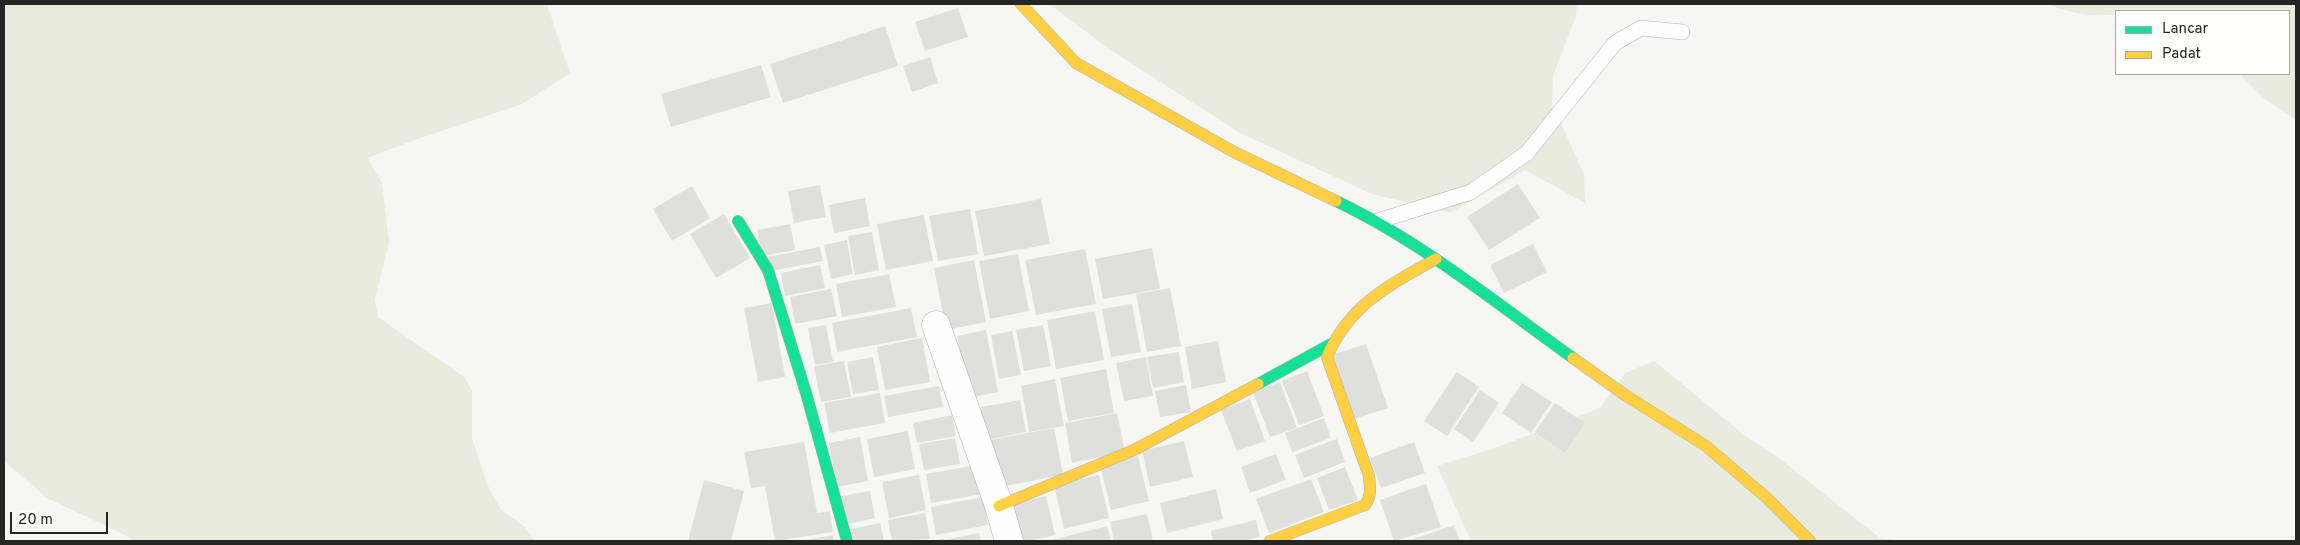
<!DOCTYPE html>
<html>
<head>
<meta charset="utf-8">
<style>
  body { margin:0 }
  #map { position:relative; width:2300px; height:545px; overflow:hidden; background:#f6f7f5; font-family:Overpass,sans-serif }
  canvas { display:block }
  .frame { position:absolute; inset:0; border:5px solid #252524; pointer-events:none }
  .legend { position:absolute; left:2115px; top:10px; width:175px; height:65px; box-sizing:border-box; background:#fffffe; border:1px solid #a8a8a7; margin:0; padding:6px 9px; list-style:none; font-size:15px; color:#252524 }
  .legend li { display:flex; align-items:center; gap:10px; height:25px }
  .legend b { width:25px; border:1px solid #a8a8a7 }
  .scale { position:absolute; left:10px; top:512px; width:98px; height:22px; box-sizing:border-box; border:2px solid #252524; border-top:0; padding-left:6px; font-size:15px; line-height:18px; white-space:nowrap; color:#252524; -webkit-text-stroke:4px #fffffe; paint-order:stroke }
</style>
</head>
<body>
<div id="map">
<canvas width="2300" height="545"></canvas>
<div class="frame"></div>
<ul class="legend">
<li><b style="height:6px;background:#16e098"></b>Lancar</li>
<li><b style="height:6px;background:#ffcf43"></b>Padat</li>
</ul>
<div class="scale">20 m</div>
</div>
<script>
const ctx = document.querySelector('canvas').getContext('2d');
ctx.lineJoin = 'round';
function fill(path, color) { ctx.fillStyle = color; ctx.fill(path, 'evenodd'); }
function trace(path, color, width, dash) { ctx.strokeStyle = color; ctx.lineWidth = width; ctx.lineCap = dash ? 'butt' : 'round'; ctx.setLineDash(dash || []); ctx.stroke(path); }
fill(new Path2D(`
  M 4,4 L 547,4 L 570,73 L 522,104 L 417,139 L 368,158 L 382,183 L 389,242 L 375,300 L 378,317 L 464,377 L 472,390 L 472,438 L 487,484 L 501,510 L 525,527 L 535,541 L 133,541 L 129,537 L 47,498 L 4,461 Z
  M 1049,4 L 1577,4 L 1576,16 L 1553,76 L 1552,104 L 1584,174 L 1585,203 L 1525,170 L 1450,213 L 1372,194 L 1240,133 L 1109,49 Z
  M 2047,4 L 2296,4 L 2296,120 L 2261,96 L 2239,74 L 2289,74 L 2289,11 L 2116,11 L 2116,14 C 2091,18 2070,13 2047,4 Z
  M 1654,361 L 1748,438 L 1775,455 L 1880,538 L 1900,541 L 1471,541 L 1437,466 L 1492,449 L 1600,408 L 1625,373 Z`), '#e8ebdd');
fill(new Path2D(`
  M 958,8 L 968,37 L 925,51 L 915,22 Z
  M 885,26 L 898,66 L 783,103 L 770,64 Z
  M 930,57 L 938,83 L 912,92 L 903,66 Z
  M 761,65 L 771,97 L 671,127 L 661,94 Z
  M 1518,184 L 1540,218 L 1489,250 L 1467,217 Z
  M 820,185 L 826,217 L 794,223 L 788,191 Z
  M 692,186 L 710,218 L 672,241 L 653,209 Z
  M 865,198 L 870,226 L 834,233 L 829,205 Z
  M 1041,199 L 1050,244 L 984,256 L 975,211 Z
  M 970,209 L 978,254 L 938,261 L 929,216 Z
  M 724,214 L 750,258 L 716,278 L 690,234 Z
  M 924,215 L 933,261 L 886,270 L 877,224 Z
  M 790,224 L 795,250 L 762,256 L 757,230 Z
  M 872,232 L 879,270 L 855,275 L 848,236 Z
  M 847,240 L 853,274 L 831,279 L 824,245 Z
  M 1533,244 L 1547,272 L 1504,293 L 1490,265 Z
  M 820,247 L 823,261 L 771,271 L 768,257 Z
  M 1152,248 L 1160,289 L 1103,299 L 1095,259 Z
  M 1085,249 L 1096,304 L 1036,315 L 1025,260 Z
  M 1018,254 L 1029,311 L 990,319 L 979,261 Z
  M 974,260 L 986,322 L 946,330 L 934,268 Z
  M 820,265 L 825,288 L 785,296 L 781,273 Z
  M 889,274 L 896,307 L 842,317 L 836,284 Z
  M 1170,288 L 1181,346 L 1147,352 L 1136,294 Z
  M 831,289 L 837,316 L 795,324 L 790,297 Z
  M 772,303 L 785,377 L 758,382 L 744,308 Z
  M 1132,304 L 1141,352 L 1111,357 L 1102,309 Z
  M 911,308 L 917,337 L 837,352 L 832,323 Z
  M 1095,311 L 1104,360 L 1056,369 L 1047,320 Z
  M 826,325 L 833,362 L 815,365 L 808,328 Z
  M 1043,325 L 1051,366 L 1024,371 L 1016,330 Z
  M 986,330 L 998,392 L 969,398 L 957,336 Z
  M 1012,331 L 1021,375 L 999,379 L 991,335 Z
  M 922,338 L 930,382 L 885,390 L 877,347 Z
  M 1218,341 L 1226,382 L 1192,389 L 1185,347 Z
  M 1366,344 L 1388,408 L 1354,419 L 1332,355 Z
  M 1179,352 L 1184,382 L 1153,388 L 1147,357 Z
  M 873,357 L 879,390 L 853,394 L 847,362 Z
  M 1146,357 L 1153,396 L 1124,401 L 1116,363 Z
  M 844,361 L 851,397 L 821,402 L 814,366 Z
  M 1106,369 L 1114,413 L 1068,421 L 1060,378 Z
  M 1307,371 L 1324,416 L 1299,425 L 1282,381 Z
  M 1457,372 L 1479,387 L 1447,436 L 1424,421 Z
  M 1055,379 L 1064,426 L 1029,432 L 1021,386 Z
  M 1280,382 L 1297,428 L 1270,437 L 1253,392 Z
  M 1522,383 L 1552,402 L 1531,433 L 1502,413 Z
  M 1186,385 L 1191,412 L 1160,417 L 1155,391 Z
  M 939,386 L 943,407 L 888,417 L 884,396 Z
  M 1480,390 L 1499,403 L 1473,442 L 1454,429 Z
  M 880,393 L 885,423 L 830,433 L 824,403 Z
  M 1250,399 L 1265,441 L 1237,451 L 1221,410 Z
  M 1020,400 L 1026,432 L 987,440 L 981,407 Z
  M 1555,403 L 1585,423 L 1565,453 L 1535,432 Z
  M 1117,413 L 1125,452 L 1072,463 L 1065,423 Z
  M 952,415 L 956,436 L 917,443 L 913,423 Z
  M 1324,418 L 1331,438 L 1292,452 L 1285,433 Z
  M 1054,428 L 1063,475 L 994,488 L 985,441 Z
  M 908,431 L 915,469 L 874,477 L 867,439 Z
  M 860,437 L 868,481 L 837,487 L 829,443 Z
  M 955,438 L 960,464 L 924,470 L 919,444 Z
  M 1337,439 L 1345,462 L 1304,478 L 1295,455 Z
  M 1184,441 L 1193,477 L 1150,487 L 1142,451 Z
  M 804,442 L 817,513 L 830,511 L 833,532 L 775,541 L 765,486 L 751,488 L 744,452 Z
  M 1414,442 L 1425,473 L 1381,488 L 1370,458 Z
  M 1276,454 L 1286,480 L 1250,493 L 1241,467 Z
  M 1138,456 L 1149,501 L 1111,510 L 1100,465 Z
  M 976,465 L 982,494 L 931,503 L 926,474 Z
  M 1345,467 L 1358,500 L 1329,510 L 1317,478 Z
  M 919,475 L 926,510 L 889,518 L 882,482 Z
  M 1099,475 L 1109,518 L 1064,529 L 1054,485 Z
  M 1311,479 L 1324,512 L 1269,533 L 1256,499 Z
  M 704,480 L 744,491 L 731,541 L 688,541 Z
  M 1426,484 L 1441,527 L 1394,541 L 1380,500 Z
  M 1216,489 L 1223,519 L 1167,533 L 1160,503 Z
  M 870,491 L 875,518 L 847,524 L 842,496 Z
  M 1046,496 L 1055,535 L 1031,541 L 1015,541 L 1006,505 Z
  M 983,497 L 988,525 L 936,535 L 931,507 Z
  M 925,513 L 930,539 L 892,541 L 888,520 Z
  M 1147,514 L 1153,541 L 1114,541 L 1110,522 Z
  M 1256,520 L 1260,537 L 1242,541 L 1213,541 L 1211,531 Z
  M 880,523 L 884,541 L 854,541 L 851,529 Z
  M 1454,525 L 1460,541 L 1408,541 Z
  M 1107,526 L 1111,541 L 1047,541 Z
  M 979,533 L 981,541 L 934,541 L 944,538 L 944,540 Z
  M 833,535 L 834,541 L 806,541 L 806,540 Z`), '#dfe0de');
const lane = new Path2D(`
  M 1378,221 L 1471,192 L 1527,153 L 1615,43 L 1641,28 L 1682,32`);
const street = new Path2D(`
  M 936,325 L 999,506 L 1009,541`);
const fast = new Path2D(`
  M 1336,201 C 1422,242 1496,303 1573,358
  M 738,221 L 768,270 L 806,393 L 847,541
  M 1258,384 L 1331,344`);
const slow = new Path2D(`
  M 1021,4 L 1076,63 L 1234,152 L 1336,201
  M 1573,358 L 1625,395 L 1706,446 L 1768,499 L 1810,541
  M 999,506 L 1134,450 L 1258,384
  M 1270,541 L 1365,505 C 1372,496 1370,487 1369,476 L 1327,357 C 1349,305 1389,285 1436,259`);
trace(lane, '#b1b1b0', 16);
trace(street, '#b1b1b0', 29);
trace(fast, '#b1b1b0', 12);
trace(slow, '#b1b1b0', 12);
trace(lane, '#fefefe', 15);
trace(street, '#fefefe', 28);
trace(fast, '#16e098', 11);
trace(slow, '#ffcf43', 11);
</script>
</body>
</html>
